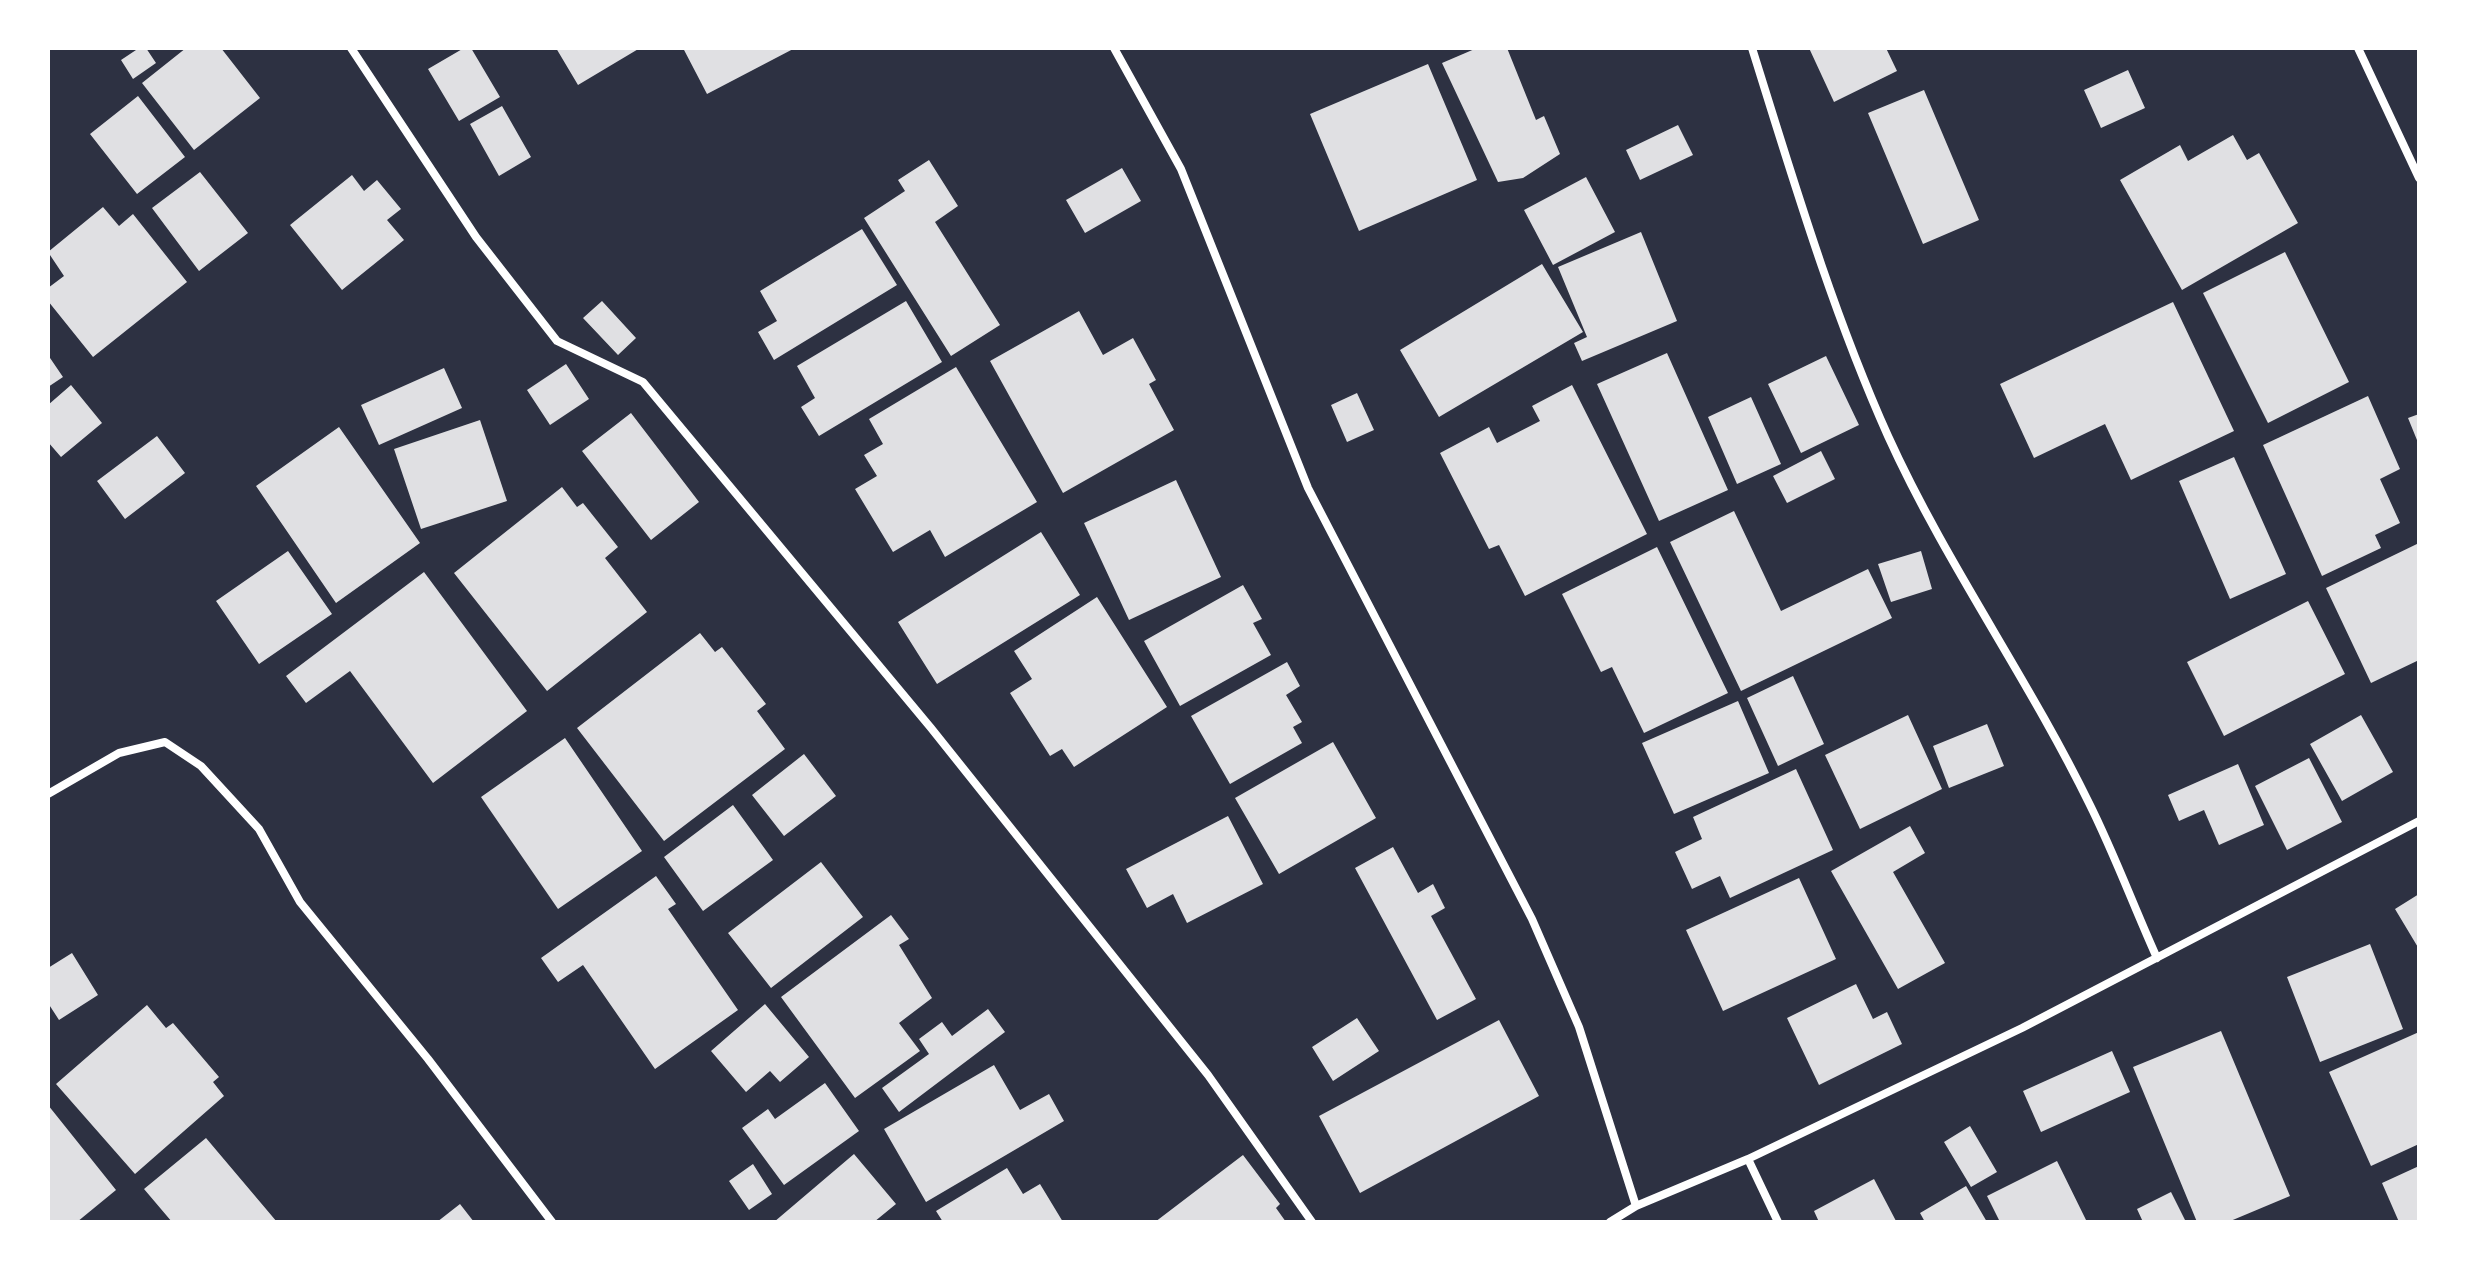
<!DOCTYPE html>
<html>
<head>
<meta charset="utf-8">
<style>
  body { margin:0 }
  #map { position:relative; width:2467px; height:1270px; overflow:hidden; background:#2d3142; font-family:Barlow,sans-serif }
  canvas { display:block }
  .frame { position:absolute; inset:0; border:50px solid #fff; pointer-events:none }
</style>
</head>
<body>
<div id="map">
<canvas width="2467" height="1270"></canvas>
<div class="frame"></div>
</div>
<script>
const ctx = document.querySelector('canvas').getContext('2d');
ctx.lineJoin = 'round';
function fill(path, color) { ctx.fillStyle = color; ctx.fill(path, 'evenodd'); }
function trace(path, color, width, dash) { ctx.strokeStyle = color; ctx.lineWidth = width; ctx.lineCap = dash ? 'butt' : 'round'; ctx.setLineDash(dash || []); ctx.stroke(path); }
fill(new Path2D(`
  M 139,48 L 146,48 L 156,63 L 133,79 L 121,60 Z
  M 186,48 L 221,48 L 260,98 L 194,150 L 142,83 Z
  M 464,48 L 471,48 L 500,97 L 459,121 L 428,69 Z
  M 556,48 L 640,48 L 578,85 Z
  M 683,48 L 795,48 L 707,94 Z
  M 1477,48 L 1507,48 L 1536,120 L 1544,116 L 1560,154 L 1523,178 L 1498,182 L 1442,63 Z
  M 1809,48 L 1886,48 L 1897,71 L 1834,102 Z
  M 1428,64 L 1477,180 L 1359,231 L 1310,114 Z
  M 2128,70 L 2145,108 L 2101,128 L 2084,90 Z
  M 1924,90 L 1979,220 L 1923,244 L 1868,113 Z
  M 138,96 L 185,157 L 137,194 L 90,134 Z
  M 502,106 L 531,157 L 499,176 L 470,124 Z
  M 1678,125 L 1693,155 L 1640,180 L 1626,150 Z
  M 2233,135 L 2247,160 L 2259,153 L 2298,223 L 2182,290 L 2120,180 L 2180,145 L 2188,161 Z
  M 929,160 L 958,206 L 935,222 L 1000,325 L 951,356 L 864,218 L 905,191 L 898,180 Z
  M 1122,168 L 1141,201 L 1085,233 L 1066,200 Z
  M 200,172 L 248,233 L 199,271 L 152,208 Z
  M 352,175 L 364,191 L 377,180 L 401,209 L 387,220 L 404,240 L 342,290 L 290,225 Z
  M 1586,177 L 1615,232 L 1553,265 L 1524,210 Z
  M 103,207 L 119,226 L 133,214 L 187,282 L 93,357 L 48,301 L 48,288 L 64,276 L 48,252 Z
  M 862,229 L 897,285 L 774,360 L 758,332 L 777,321 L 760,291 Z
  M 1641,232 L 1677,321 L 1582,361 L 1574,343 L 1587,337 L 1558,267 Z
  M 2285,252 L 2349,382 L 2268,423 L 2203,293 Z
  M 1542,264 L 1583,332 L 1439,417 L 1400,350 Z
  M 602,301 L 636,338 L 618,355 L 583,318 Z
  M 906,301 L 942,362 L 819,436 L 801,407 L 815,398 L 797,366 Z
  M 2173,302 L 2234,431 L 2131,480 L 2105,424 L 2034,458 L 2000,384 Z
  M 1079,311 L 1103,355 L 1133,338 L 1156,380 L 1149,384 L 1174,430 L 1063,493 L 990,361 Z
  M 1667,353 L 1728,490 L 1659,521 L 1597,384 Z
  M 48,355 L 63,377 L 48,387 Z
  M 1826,356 L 1859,425 L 1801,453 L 1768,384 Z
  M 566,364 L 589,399 L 550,425 L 527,390 Z
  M 956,367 L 1037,502 L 945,557 L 930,530 L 893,552 L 855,489 L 877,476 L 864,455 L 883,444 L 869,419 Z
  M 444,368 L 462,408 L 379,445 L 361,405 Z
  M 71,385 L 102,423 L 61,457 L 48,442 L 48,405 Z
  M 1572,385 L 1647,534 L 1525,596 L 1499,545 L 1489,549 L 1440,453 L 1489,427 L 1497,443 L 1540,421 L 1532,406 Z
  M 1357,393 L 1374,430 L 1347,442 L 1331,405 Z
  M 2368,396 L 2400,469 L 2380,479 L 2400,523 L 2375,535 L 2381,548 L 2322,576 L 2263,445 Z
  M 1751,397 L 1781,464 L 1737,484 L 1708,417 Z
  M 631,413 L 699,502 L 651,540 L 582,451 Z
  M 2419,414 L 2419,445 L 2408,418 Z
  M 480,420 L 507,501 L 421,529 L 394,449 Z
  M 339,427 L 420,543 L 336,603 L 256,486 Z
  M 157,436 L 185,473 L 125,519 L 97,481 Z
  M 1821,451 L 1835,479 L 1787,503 L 1773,476 Z
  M 2234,457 L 2286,574 L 2230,599 L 2179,481 Z
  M 1176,480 L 1221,577 L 1129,620 L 1084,523 Z
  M 562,487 L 577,507 L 583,503 L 618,547 L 605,558 L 647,612 L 547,691 L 454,573 Z
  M 1734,511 L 1781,611 L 1868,569 L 1892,618 L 1741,691 L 1670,542 Z
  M 1041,532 L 1080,595 L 937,684 L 898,622 Z
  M 2419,543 L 2419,660 L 2371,683 L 2326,588 Z
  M 1657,547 L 1728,693 L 1644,733 L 1612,667 L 1601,672 L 1562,594 Z
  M 288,551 L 332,614 L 259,664 L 216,601 Z
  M 1921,551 L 1932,589 L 1891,602 L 1878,564 Z
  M 424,572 L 527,711 L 433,783 L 350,671 L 306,703 L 286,676 Z
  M 1243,585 L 1262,619 L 1253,623 L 1271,655 L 1180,706 L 1144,641 Z
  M 1097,597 L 1167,707 L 1074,767 L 1062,749 L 1050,756 L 1010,693 L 1032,679 L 1014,651 Z
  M 2308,601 L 2345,674 L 2224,736 L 2187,662 Z
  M 700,633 L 715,652 L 722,647 L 766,704 L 757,711 L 785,749 L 664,841 L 577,728 Z
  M 1287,662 L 1300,686 L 1286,695 L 1302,722 L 1293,727 L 1302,743 L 1230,784 L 1191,716 Z
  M 1793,676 L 1824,744 L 1778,766 L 1747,698 Z
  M 1738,701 L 1769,773 L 1674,814 L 1642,743 Z
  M 1908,715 L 1942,789 L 1860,829 L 1825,755 Z
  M 2361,715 L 2393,772 L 2342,801 L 2310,744 Z
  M 1987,724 L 2004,766 L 1949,788 L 1933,746 Z
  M 565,738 L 642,851 L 558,909 L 481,797 Z
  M 1333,742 L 1376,818 L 1279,874 L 1235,798 Z
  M 804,754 L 836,796 L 784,836 L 752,795 Z
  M 2309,758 L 2342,822 L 2287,850 L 2255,786 Z
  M 2238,764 L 2264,825 L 2219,845 L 2204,810 L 2179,821 L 2168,795 Z
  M 1796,769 L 1833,850 L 1730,898 L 1720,876 L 1692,889 L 1675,852 L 1702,839 L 1693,817 Z
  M 733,805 L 773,860 L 703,911 L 664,857 Z
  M 1228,816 L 1263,884 L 1187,923 L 1173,894 L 1147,908 L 1126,869 Z
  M 1910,826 L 1925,853 L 1893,872 L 1945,963 L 1898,989 L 1831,871 Z
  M 1393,847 L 1418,893 L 1433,884 L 1445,908 L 1431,916 L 1476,999 L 1437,1020 L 1355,868 Z
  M 821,862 L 863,917 L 771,988 L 728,933 Z
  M 656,876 L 676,904 L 668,909 L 738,1010 L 655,1069 L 583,965 L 558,982 L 541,958 Z
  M 1799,878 L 1836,959 L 1723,1011 L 1686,930 Z
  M 2419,894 L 2419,949 L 2395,909 Z
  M 891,915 L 909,939 L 899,945 L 932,998 L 899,1023 L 920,1051 L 855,1098 L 781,997 Z
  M 2370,944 L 2403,1029 L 2320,1062 L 2287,977 Z
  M 72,953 L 98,995 L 59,1020 L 48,1003 L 48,968 Z
  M 1856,984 L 1873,1019 L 1887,1012 L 1902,1044 L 1819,1085 L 1787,1018 Z
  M 765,1004 L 809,1057 L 780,1082 L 770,1071 L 746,1092 L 711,1051 Z
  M 147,1005 L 166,1028 L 173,1023 L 219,1077 L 213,1082 L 224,1096 L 135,1174 L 56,1084 Z
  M 988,1009 L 1005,1032 L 899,1112 L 882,1088 L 929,1054 L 919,1039 L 942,1022 L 952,1036 Z
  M 1357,1018 L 1379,1051 L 1333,1081 L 1312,1047 Z
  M 1499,1020 L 1539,1096 L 1360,1193 L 1319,1116 Z
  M 2221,1031 L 2290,1196 L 2228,1222 L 2197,1222 L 2133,1067 Z
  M 2419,1032 L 2419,1144 L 2371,1166 L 2329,1072 Z
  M 2112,1051 L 2130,1092 L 2041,1132 L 2023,1091 Z
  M 994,1065 L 1020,1110 L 1049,1094 L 1064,1121 L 926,1202 L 884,1129 Z
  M 825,1083 L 859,1131 L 784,1185 L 742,1128 L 768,1109 L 775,1119 Z
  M 48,1105 L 116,1190 L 77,1222 L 48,1222 Z
  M 1970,1126 L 1997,1172 L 1971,1187 L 1944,1142 Z
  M 206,1138 L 277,1222 L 172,1222 L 144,1189 Z
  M 854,1154 L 896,1204 L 874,1222 L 774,1222 Z
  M 1243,1155 L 1280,1204 L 1276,1208 L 1286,1222 L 1155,1222 Z
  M 2057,1161 L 2087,1222 L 2000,1222 L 1987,1196 Z
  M 753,1164 L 772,1194 L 749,1210 L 729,1181 Z
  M 2419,1166 L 2419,1222 L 2399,1222 L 2382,1183 Z
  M 1007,1168 L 1023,1194 L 1040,1184 L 1063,1222 L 943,1222 L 936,1211 Z
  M 1874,1179 L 1896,1221 L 1819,1222 L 1814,1211 Z
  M 1966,1186 L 1987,1222 L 1925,1222 L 1920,1213 Z
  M 2171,1192 L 2186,1222 L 2143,1222 L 2137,1209 Z
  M 460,1204 L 474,1222 L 437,1222 Z`), '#e0e0e3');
trace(new Path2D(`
  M 351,48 L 476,237 L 557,341 L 643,382 L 931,728 L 1208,1075 L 1312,1222
  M 1114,48 L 1181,169 L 1308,488 L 1532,919 L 1579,1027 L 1636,1206
  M 1752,48 C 1793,179 1832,311 1888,436 C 1945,562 2028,678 2089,803 C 2114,853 2134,907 2157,958
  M 2358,48 L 2419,178
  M 48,794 L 119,753 L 165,742 L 201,766 L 259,829 L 300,902 L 428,1059 L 552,1222
  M 1748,1159 L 1778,1222
  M 1610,1222 L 1636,1206 L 1748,1159 L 2022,1028 L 2419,821`), '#fff', 8);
</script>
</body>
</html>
